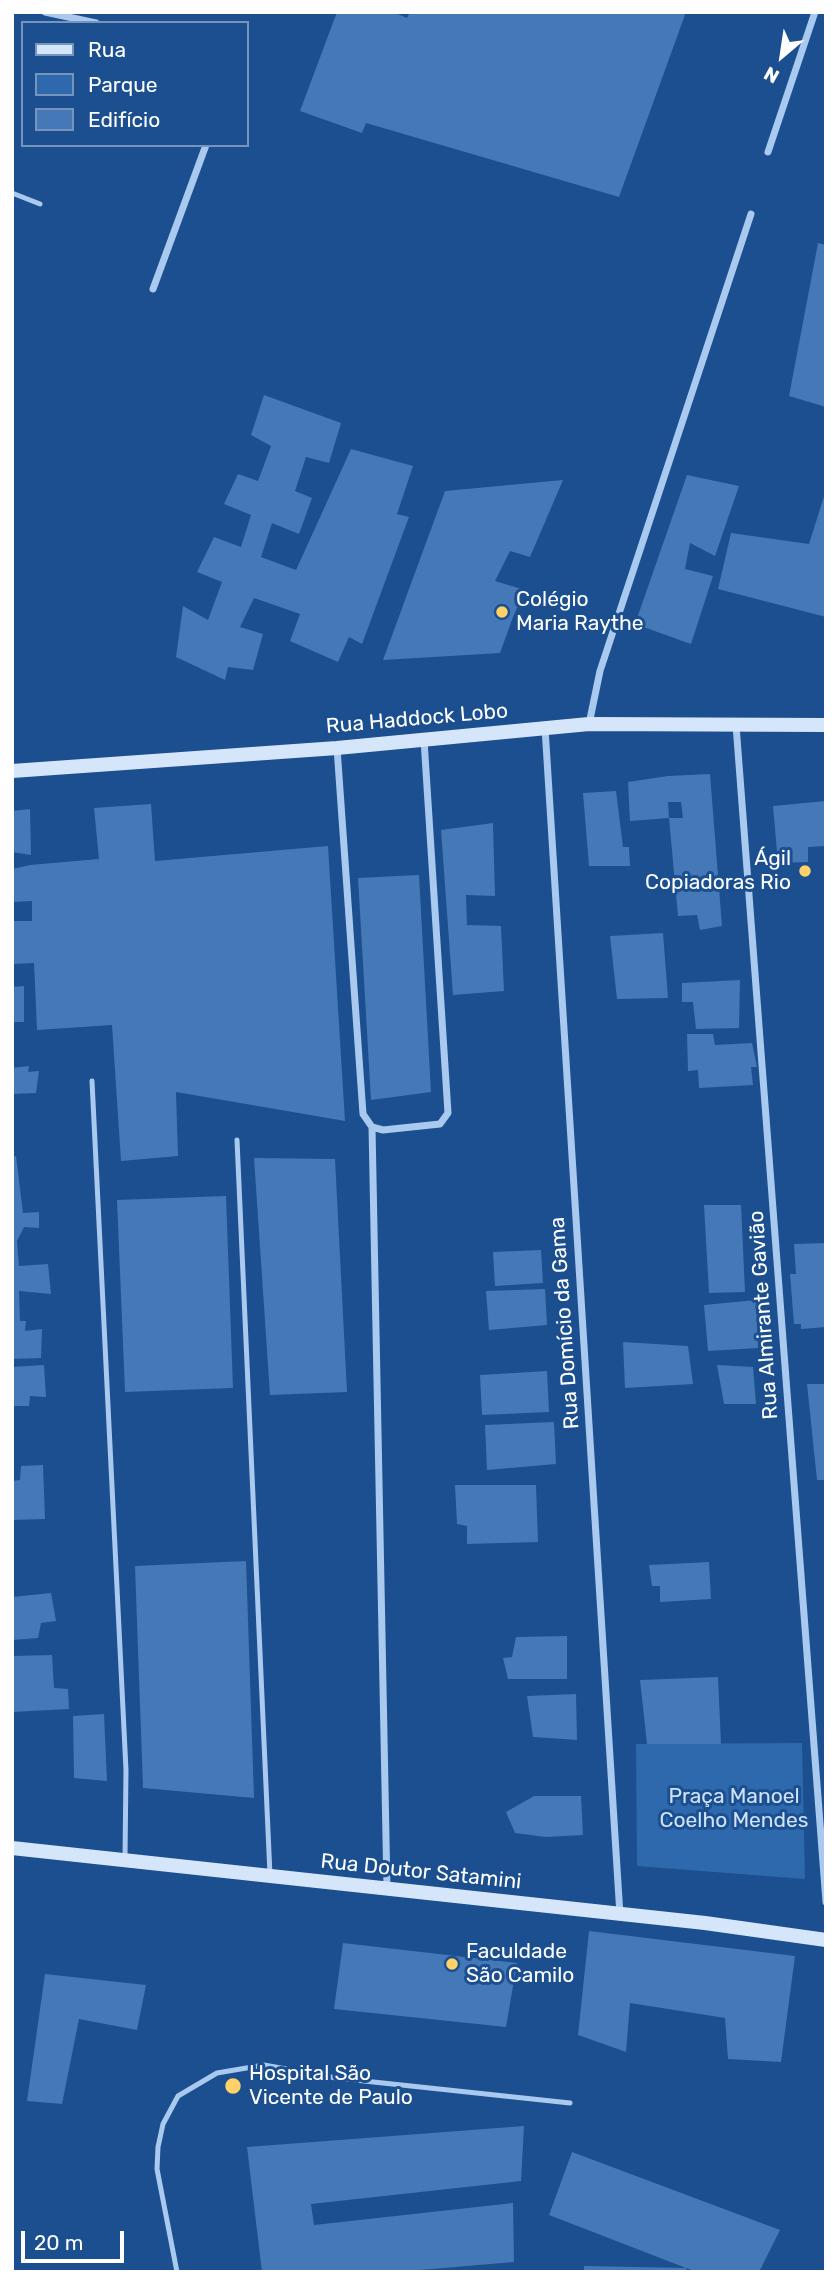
<!DOCTYPE html>
<html>
<head>
<meta charset="utf-8">
<style>
  body { margin:0 }
  #map { position:relative; width:838px; height:2284px; overflow:hidden; background:#1b4f8f; font-family:Rubik,sans-serif }
  canvas { display:block }
  .frame { position:absolute; inset:0; border:14px solid #fff; pointer-events:none }
  .legend { position:absolute; left:21px; top:21px; width:228px; height:126px; box-sizing:border-box; background:#1b4f8f; border:2px solid #7695bc; margin:0; padding:9px 12px; list-style:none; font-size:21px; color:#fff }
  .legend li { display:flex; align-items:center; gap:14px; height:35px }
  .legend b { width:35px; border:2px solid #7695bc }
  .north { position:absolute; left:747px; top:21px; width:70px; height:70px; -webkit-text-stroke:5px #1b4f8f; paint-order:stroke; rotate:209deg; font-size:19px; font-weight:700; line-height:28px; text-align:center; color:#fff }
  .north::after { content:''; display:block; margin:auto; width:24px; height:32px; background:#fff; clip-path:polygon(50% 0,100% 100%,50% 72%,0 100%) }
  .scale { position:absolute; left:21px; top:2231px; width:103px; height:32px; box-sizing:border-box; border:4px solid #fff; border-top:0; padding-left:9px; font-size:21px; line-height:24px; white-space:nowrap; color:#fff; -webkit-text-stroke:5px #1b4f8f; paint-order:stroke }
</style>
</head>
<body>
<div id="map">
<canvas width="838" height="2284"></canvas>
<div class="frame"></div>
<ul class="legend">
<li><b style="height:9px;background:#d6e6fa"></b>Rua</li>
<li><b style="height:19px;background:#2e69ad"></b>Parque</li>
<li><b style="height:19px;background:#4478b7"></b>Edifício</li>
</ul>
<div class="north">N</div>
<div class="scale">20 m</div>
</div>
<script>
const ctx = document.querySelector('canvas').getContext('2d');
ctx.lineJoin = 'round';
function fill(path, color) { ctx.fillStyle = color; ctx.fill(path, 'evenodd'); }
function trace(path, color, width, dash) { ctx.strokeStyle = color; ctx.lineWidth = width; ctx.lineCap = dash ? 'butt' : 'round'; ctx.setLineDash(dash || []); ctx.stroke(path); }
function write(font, color, halo, rows, align = 'center') {
  ctx.font = font + ' Rubik,sans-serif'; ctx.lineWidth = 6; ctx.setLineDash([]); ctx.textBaseline = 'middle'; ctx.strokeStyle = halo; ctx.fillStyle = color; for (const [text, x, y, turn = 0] of rows) {
    ctx.save(); ctx.translate(x, y); ctx.rotate((+turn || 0) * Math.PI / 180); ctx.textAlign = isNaN(turn) ? turn : align; if (halo) ctx.strokeText(text, 0, 0); ctx.fillText(text, 0, 0); ctx.restore();
  }
}
fill(new Path2D(`
  M 802,1743 L 805,1879 L 637,1866 L 636,1744 Z`), '#2e69ad');
fill(new Path2D(`
  M 337,12 L 393,12 L 407,18 L 410,12 L 686,12 L 619,197 L 366,123 L 362,133 L 300,111 Z
  M 818,243 L 826,245 L 826,407 L 789,396 Z
  M 264,395 L 341,423 L 329,463 L 306,457 L 295,491 L 312,498 L 299,534 L 272,523 L 261,557 L 296,570 L 351,449 L 413,466 L 397,514 L 409,517 L 362,644 L 349,637 L 338,662 L 290,641 L 300,614 L 254,598 L 240,627 L 263,634 L 253,670 L 228,667 L 225,680 L 176,657 L 183,606 L 208,620 L 222,582 L 197,572 L 214,537 L 241,547 L 251,515 L 224,504 L 238,474 L 258,481 L 271,446 L 251,435 Z
  M 687,475 L 739,486 L 715,556 L 690,543 L 685,569 L 713,576 L 691,644 L 635,624 Z
  M 563,480 L 530,557 L 510,551 L 495,581 L 525,590 L 513,617 L 500,653 L 383,660 L 445,491 Z
  M 826,490 L 826,617 L 718,589 L 731,533 L 809,544 Z
  M 710,774 L 722,926 L 700,930 L 697,915 L 678,916 L 669,818 L 683,818 L 681,802 L 668,802 L 669,818 L 630,821 L 628,782 L 668,776 Z
  M 616,791 L 623,847 L 629,847 L 630,866 L 589,866 L 583,793 Z
  M 826,801 L 826,846 L 808,847 L 808,862 L 778,863 L 773,806 Z
  M 151,804 L 155,861 L 328,846 L 345,1121 L 176,1092 L 178,1156 L 121,1161 L 112,1025 L 37,1030 L 34,963 L 12,964 L 12,921 L 32,921 L 32,901 L 12,902 L 12,869 L 30,865 L 99,859 L 94,808 Z
  M 30,809 L 31,855 L 12,852 L 12,811 Z
  M 493,823 L 495,896 L 466,895 L 467,925 L 501,926 L 504,991 L 453,995 L 441,830 Z
  M 419,875 L 431,1092 L 371,1100 L 358,878 Z
  M 663,933 L 668,998 L 617,999 L 610,936 Z
  M 740,980 L 739,1028 L 696,1029 L 693,1002 L 682,1002 L 682,983 Z
  M 24,986 L 24,1022 L 12,1022 L 12,987 Z
  M 687,1034 L 713,1034 L 715,1045 L 752,1043 L 757,1067 L 751,1067 L 753,1085 L 699,1088 L 698,1070 L 688,1071 Z
  M 29,1066 L 28,1072 L 39,1071 L 36,1093 L 12,1094 L 12,1068 Z
  M 16,1156 L 23,1213 L 39,1212 L 39,1228 L 24,1227 L 17,1241 L 19,1266 L 48,1264 L 51,1294 L 19,1291 L 20,1321 L 26,1321 L 25,1331 L 42,1329 L 41,1358 L 12,1359 L 12,1157 Z
  M 254,1158 L 335,1159 L 347,1392 L 270,1395 Z
  M 226,1196 L 233,1388 L 125,1392 L 117,1200 Z
  M 704,1205 L 741,1205 L 745,1292 L 709,1293 Z
  M 826,1243 L 826,1327 L 801,1329 L 801,1324 L 794,1324 L 790,1274 L 796,1274 L 794,1244 Z
  M 541,1250 L 543,1283 L 495,1286 L 493,1252 Z
  M 545,1289 L 547,1325 L 489,1330 L 486,1291 Z
  M 756,1300 L 758,1348 L 708,1351 L 704,1305 Z
  M 623,1342 L 688,1346 L 693,1384 L 625,1388 Z
  M 44,1365 L 46,1397 L 30,1396 L 29,1406 L 12,1406 L 12,1367 Z
  M 717,1365 L 753,1367 L 756,1404 L 724,1404 Z
  M 547,1371 L 549,1412 L 482,1415 L 480,1375 Z
  M 807,1384 L 826,1384 L 826,1480 L 817,1480 Z
  M 554,1422 L 556,1464 L 487,1470 L 485,1425 Z
  M 43,1465 L 45,1519 L 12,1520 L 12,1481 L 20,1480 L 21,1466 Z
  M 455,1485 L 536,1485 L 538,1542 L 467,1544 L 467,1526 L 457,1524 Z
  M 246,1561 L 254,1798 L 143,1788 L 135,1566 Z
  M 709,1562 L 711,1599 L 660,1602 L 660,1586 L 652,1586 L 649,1565 Z
  M 51,1593 L 56,1621 L 41,1623 L 38,1638 L 12,1640 L 12,1597 Z
  M 567,1636 L 567,1679 L 508,1679 L 503,1658 L 512,1657 L 516,1637 Z
  M 52,1655 L 54,1688 L 68,1689 L 69,1709 L 12,1712 L 12,1656 Z
  M 718,1677 L 721,1744 L 647,1744 L 640,1680 Z
  M 576,1694 L 577,1740 L 533,1737 L 527,1696 Z
  M 104,1714 L 107,1781 L 74,1778 L 73,1716 Z
  M 534,1796 L 581,1796 L 583,1835 L 546,1837 L 515,1833 L 506,1812 Z
  M 589,1931 L 795,1956 L 781,2062 L 728,2059 L 725,2018 L 630,2003 L 626,2052 L 578,2035 Z
  M 343,1943 L 517,1963 L 506,2027 L 334,2009 Z
  M 45,1974 L 146,1985 L 137,2030 L 79,2019 L 62,2104 L 27,2101 Z
  M 524,2126 L 521,2181 L 311,2204 L 314,2225 L 513,2203 L 514,2262 L 396,2272 L 262,2272 L 247,2147 Z
  M 572,2152 L 780,2230 L 759,2272 L 697,2272 L 686,2268 L 687,2272 L 584,2272 L 584,2266 L 686,2268 L 549,2215 Z`), '#4478b7');
trace(new Path2D(`
  M 12,193 L 40,204
  M 92,1081 L 126,1770 L 125,1857
  M 237,1140 L 270,1875
  M 177,2272 L 157,2169 L 158,2147 L 163,2124 L 178,2096 L 217,2073 L 264,2065 L 336,2078 L 570,2103`), '#a9c9ee', 5);
trace(new Path2D(`
  M 45,12 L 96,23
  M 768,152 L 815,12
  M 153,289 L 206,145
  M 589,724 L 600,671 L 751,214
  M 736,725 L 826,1902
  M 545,728 L 620,1915
  M 337,748 L 363,1114 L 372,1127 L 383,1130 L 440,1124 L 448,1113 L 424,740
  M 372,1127 L 387,1889`), '#a9c9ee', 7);
trace(new Path2D(`
  M 12,771 L 337,748 L 589,724 L 826,725
  M 12,1848 L 705,1923 L 826,1940`), '#d6e6fa', 14);
for (const [x, y, r, color] of [
  [502,612,7,"#ffd166"],
  [805,871,7,"#ffd166"],
  [452,1964,7,"#ffd166"],
  [233,2086,9,"#ffd166"]
]) { const dot = new Path2D(); dot.arc(x, y, r, 0, 2 * Math.PI); ctx.fillStyle = color; ctx.fill(dot); trace(dot, '#1b4f8f', 2.5); }
write('21px', '#fff', '#1b4f8f', [
  ["Colégio",516,600],
  ["Maria Raythe",516,624],
  ["Ágil",791,859,"right"],
  ["Copiadoras Rio",791,883,"right"],
  ["Faculdade",466,1952],
  ["São Camilo",466,1976],
  ["Hospital São",249,2074],
  ["Vicente de Paulo",249,2098]
], 'left');
write('21px', '#fff', '#1b4f8f', [
  ["Rua Haddock Lobo",417,719,-5],
  ["Rua Almirante Gavião",764,1315,-94],
  ["Rua Domício da Gama",565,1323,-94],
  ["Rua Doutor Satamini",421,1872,6]
]);
write('21px', '#cfe3fa', '#1b4f8f', [
  ["Praça Manoel",734,1797],
  ["Coelho Mendes",734,1821]
]);
</script>
</body>
</html>
